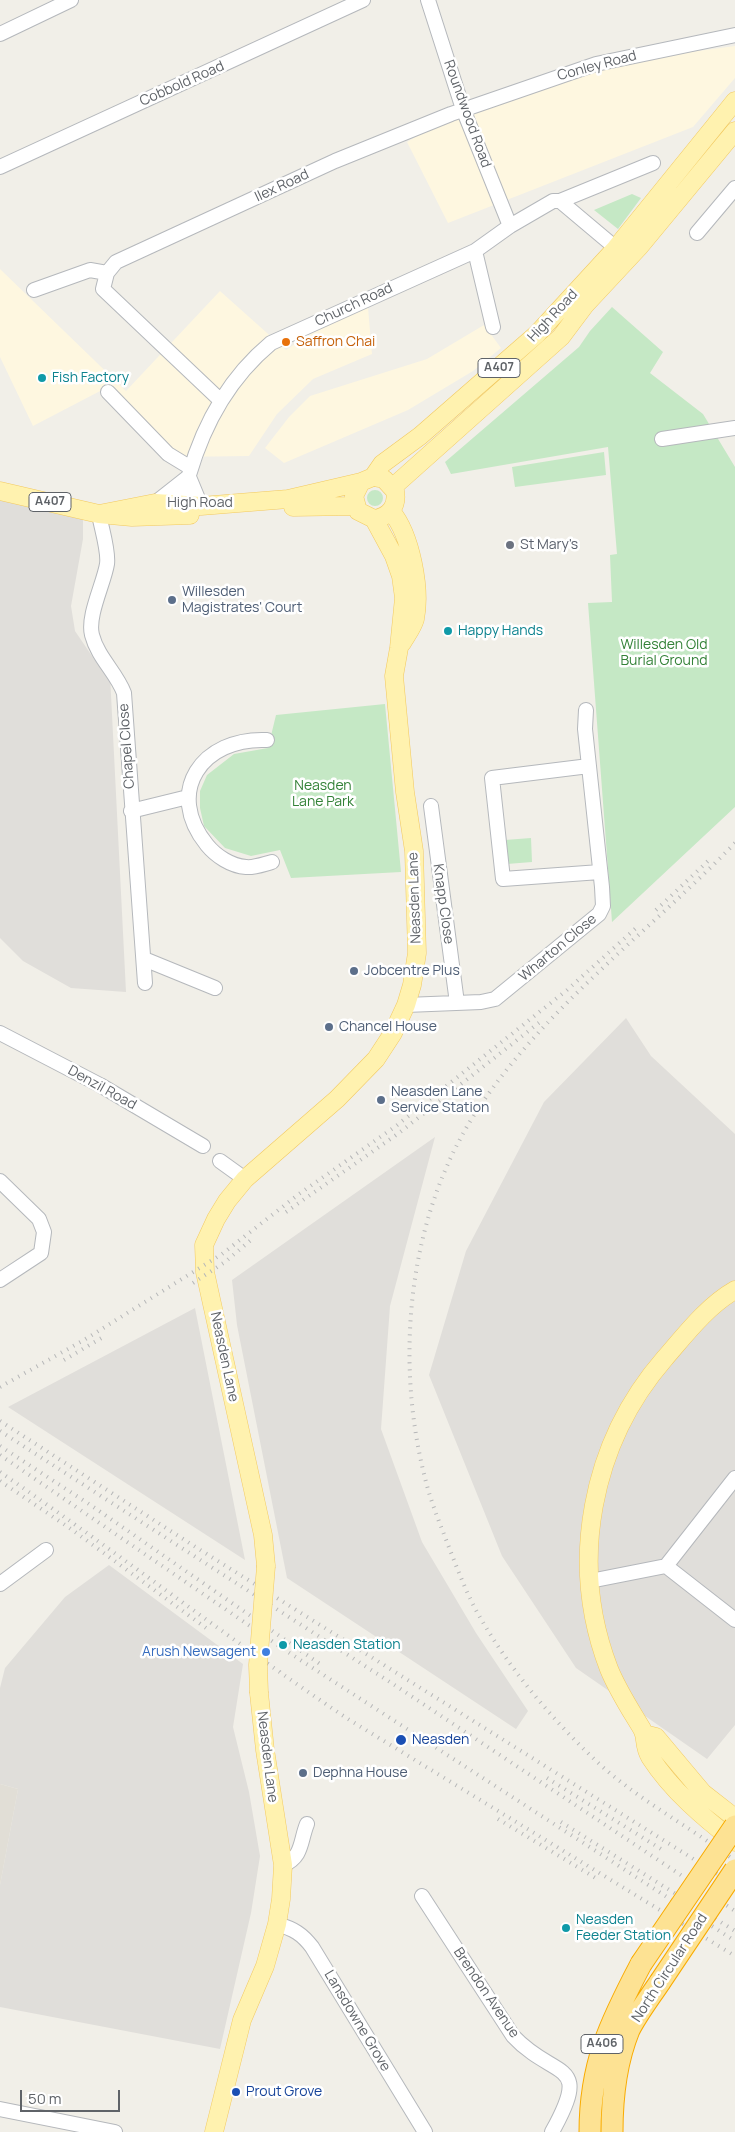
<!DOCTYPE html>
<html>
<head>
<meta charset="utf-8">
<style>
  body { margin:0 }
  #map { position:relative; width:735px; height:2132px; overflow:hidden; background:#f1efe8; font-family:Manrope,sans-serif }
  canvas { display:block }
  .scale { position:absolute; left:20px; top:2090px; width:100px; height:22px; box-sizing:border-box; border:2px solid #5f6368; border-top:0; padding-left:6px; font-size:15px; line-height:18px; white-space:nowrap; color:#5f6368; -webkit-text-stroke:4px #fff; paint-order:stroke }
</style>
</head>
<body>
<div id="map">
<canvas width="735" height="2132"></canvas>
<div class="scale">50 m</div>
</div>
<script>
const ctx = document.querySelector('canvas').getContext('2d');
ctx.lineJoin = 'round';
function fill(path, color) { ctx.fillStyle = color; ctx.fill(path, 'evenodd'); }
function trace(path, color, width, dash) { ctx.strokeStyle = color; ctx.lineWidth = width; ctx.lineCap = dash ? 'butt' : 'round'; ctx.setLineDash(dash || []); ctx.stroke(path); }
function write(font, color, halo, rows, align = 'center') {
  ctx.font = font + ' Manrope,sans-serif'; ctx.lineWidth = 5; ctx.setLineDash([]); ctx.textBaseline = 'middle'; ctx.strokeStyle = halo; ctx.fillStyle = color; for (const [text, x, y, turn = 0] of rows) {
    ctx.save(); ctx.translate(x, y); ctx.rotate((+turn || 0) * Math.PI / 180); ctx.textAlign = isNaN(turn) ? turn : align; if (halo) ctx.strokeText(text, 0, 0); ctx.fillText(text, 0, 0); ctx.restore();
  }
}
fill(new Path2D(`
  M 735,46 L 735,78 L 693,127 L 448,223 L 407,142 L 463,109 L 632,60 Z
  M 0,269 L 126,391 L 220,291 L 286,350 L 367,296 L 372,354 L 313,379 L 277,414 L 249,456 L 176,457 L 104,389 L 33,426 L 0,357 Z
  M 484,325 L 501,348 L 473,371 L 408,410 L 284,463 L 265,448 L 289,417 L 310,396 L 427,359 Z`), '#fef7e0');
fill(new Path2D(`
  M 0,500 L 83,517 L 83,539 L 71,606 L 75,631 L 94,659 L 110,675 L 126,992 L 71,988 L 23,961 L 0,938 Z
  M 626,1018 L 651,1056 L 735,1134 L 735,1725 L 707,1759 L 576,1668 L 502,1556 L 429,1375 L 466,1251 L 544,1102 Z
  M 435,1137 L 390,1306 L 381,1429 L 422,1542 L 476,1633 L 528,1711 L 516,1729 L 287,1578 L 237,1325 L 232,1280 Z
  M 195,1308 L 245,1560 L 8,1407 Z
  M 109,1565 L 243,1664 L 233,1727 L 249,1792 L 260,1856 L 251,1913 L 220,2049 L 0,2007 L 0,1885 L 18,1789 L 0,1784 L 0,1688 L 5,1668 L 65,1597 Z`), '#e0deda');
fill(new Path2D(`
  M 0,1784 L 18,1789 L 0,1885 Z`), '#e1ded6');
fill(new Path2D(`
  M 632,194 L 641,198 L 618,229 L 594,210 Z
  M 612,307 L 663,352 L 650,373 L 703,414 L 735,467 L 735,807 L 612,922 L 588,603 L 612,602 L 610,555 L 617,554 L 608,447 L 451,474 L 445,462 L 579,347 L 590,331 Z
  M 604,452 L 606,475 L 515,487 L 512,467 Z
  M367 498a8 8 0 1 1 16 0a8 8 0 1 1-16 0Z
  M 385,704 L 401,872 L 291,878 L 280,850 L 251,856 L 225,848 L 204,826 L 200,808 L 200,791 L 207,775 L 234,754 L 268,748 L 276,715 Z
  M 531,838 L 532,862 L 507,864 L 505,840 Z`), '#c5e8c5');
const minor = new Path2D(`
  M 428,0 L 463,109 L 510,226
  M 0,34 L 71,0
  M 0,167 L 363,0
  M 560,201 L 653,163
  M 697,233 L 735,188
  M 475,251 L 493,327
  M 34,290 L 90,270 L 107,273
  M 108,392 L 168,454 L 191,468
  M 220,400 L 103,289 L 107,273 L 116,262 L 335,161 L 451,114 L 596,64 L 735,35
  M 662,439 L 735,428
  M 189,477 L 201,506
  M 155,503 L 188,477
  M 179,512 C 179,499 185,488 189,475 C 204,423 229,378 271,343 L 475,251 L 510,226 L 553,201 L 560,201 L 623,254
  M 99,514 C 101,527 109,551 107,564 C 104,583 87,616 92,635 C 98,658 116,672 124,693 L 145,983
  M 267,740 C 202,737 164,792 207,845 C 216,856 231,866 246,867 C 254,868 264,864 272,862
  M 589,766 L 492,778 L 503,879 L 600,872
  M 431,806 L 457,1003
  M 131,811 L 188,797
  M 144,959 L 215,988
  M 406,1005 L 481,1002 L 495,999 L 599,914 L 603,906 L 602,887 L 585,729 L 586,710
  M 0,1033 L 100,1085 L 203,1146
  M 220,1161 L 245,1179
  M 0,1181 L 39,1219 L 44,1232 L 41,1253 L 0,1280
  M 666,1566 L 735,1620
  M 590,1581 L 666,1566 L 735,1478
  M 0,1584 L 46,1550
  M 283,1865 C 303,1857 300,1841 307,1824
  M 422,1896 L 513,2036 C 555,2081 593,2058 552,2132
  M 277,1924 C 294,1929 302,1934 312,1947 L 425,2132
  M 0,2109 L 115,2132`);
const major = new Path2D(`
  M 373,477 L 382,464 L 420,436 L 537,334 L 616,248 L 735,101
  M 393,487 L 561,337 L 585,305 L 640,246 L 735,131
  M 0,491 L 99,514 L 132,517 L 190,515
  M 293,507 L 355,506
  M 391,511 C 411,535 421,589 415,619 C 413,627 406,636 402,643
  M 99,514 L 155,503 L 201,506 L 288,499 L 361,482 L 373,477 L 384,479 L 395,491 C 398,506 389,517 374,519 L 358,511 L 354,496 L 361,482
  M 735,1290 C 707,1306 685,1335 665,1358 C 591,1443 568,1563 609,1669 C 618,1691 630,1709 642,1729 C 647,1738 643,1745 650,1757 C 672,1791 704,1818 735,1842
  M 266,1566 L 263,1535 L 205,1272 L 204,1245 L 216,1219 L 227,1201 L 245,1179 L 337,1099 L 376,1059 L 393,1033 L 406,1005 L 412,985 L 417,953 L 414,851 L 405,792 L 394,676 L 399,648 L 404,598 L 401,576 L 394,556 L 374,519
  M 644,1734 L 656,1737 L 703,1793 L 735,1818
  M 214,2132 L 242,2020 L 265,1966 L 277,1924 L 281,1899 L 283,1865 L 265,1750 L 259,1693`);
const highway = new Path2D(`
  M 590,2132 C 590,2064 610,2023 641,1964
  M 612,2132 C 612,2098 616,2062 629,2030 C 637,2014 650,1997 660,1982`);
trace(minor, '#b5b8bc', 16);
trace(major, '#f2c960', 19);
trace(highway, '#f9ab00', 23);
trace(minor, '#fff', 14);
trace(major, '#fff2af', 18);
trace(highway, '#fde293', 21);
trace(new Path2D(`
  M 735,843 C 650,931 549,1004 480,1106 C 408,1212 394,1357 425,1478 C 431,1503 441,1526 450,1550 C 459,1573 468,1597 481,1619 C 510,1669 550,1717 592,1757 C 634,1798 688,1825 735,1861
  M 656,910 L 709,860
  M 286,1212 L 399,1133 L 540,1022
  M 193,1283 L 225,1262 L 251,1240
  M 64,1360 L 105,1336
  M 0,1387 L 84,1340 L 222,1254 L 299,1194 L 396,1126 L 567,990 L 636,928
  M 0,1421 L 194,1546 L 735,1885
  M 0,1431 L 393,1684 L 735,1911
  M 0,1446 L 92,1506 L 320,1664
  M 0,1455 L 288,1652 L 735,1941
  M 0,1472 C 117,1552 230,1640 348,1719 L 735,1956
  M 0,1481 L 71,1529 L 206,1628
  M 547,1778 L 661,1849
  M 498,1819 L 599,1880
  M 561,1822 L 735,1931`), '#b6b7b8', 4, [1, 6]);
const majorBridge = new Path2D(`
  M 259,1693 L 258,1665 L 266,1566`);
const highwayBridge = new Path2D(`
  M 641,1964 L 735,1826
  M 660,1982 L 735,1870`);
trace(majorBridge, '#f2c960', 19, []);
trace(highwayBridge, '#f9ab00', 23, []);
trace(majorBridge, '#fff2af', 18);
trace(highwayBridge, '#fde293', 21);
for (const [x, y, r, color] of [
  [286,342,5,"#e8710a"],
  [42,378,5,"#0f9aa8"],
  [510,545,5,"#6b7280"],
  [172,600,5,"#5c6f8a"],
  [448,631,5,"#0f9aa8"],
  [354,971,5,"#5c6f8a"],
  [329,1027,5,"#5c6f8a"],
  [381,1100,5,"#5c6f8a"],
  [283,1645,5,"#0f9aa8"],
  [266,1652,5,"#3f7fe0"],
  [401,1740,6,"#1a4fb4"],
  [303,1773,5,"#5c6f8a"],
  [566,1928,5,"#0f9aa8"],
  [236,2092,5,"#1a4fb4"]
]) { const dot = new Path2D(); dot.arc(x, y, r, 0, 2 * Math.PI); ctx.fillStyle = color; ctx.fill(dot); trace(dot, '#fff', 2); }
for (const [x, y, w] of [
  [499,368,42],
  [50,502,42],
  [602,2044,42]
]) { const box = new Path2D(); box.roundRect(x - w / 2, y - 9.5, w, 19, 4); ctx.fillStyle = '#fff'; ctx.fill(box); trace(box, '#5f6368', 1); }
write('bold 12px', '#5f6368', null, [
  ["A407",499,368],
  ["A407",50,502],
  ["A406",602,2044]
]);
write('14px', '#5f6368', '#fff', [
  ["Conley Road",597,66,-15],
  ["Cobbold Road",182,84,-24],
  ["Roundwood Road",467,114,70],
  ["Ilex Road",282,186,-25],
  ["Church Road",354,305,-25],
  ["High Road",553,316,-47],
  ["High Road",200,503],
  ["Chapel Close",127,746,-94],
  ["Neasden Lane",415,898,-92],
  ["Knapp Close",443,904,82],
  ["Wharton Close",558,948,-40],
  ["Denzil Road",102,1088,29],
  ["Neasden Lane",224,1357,78],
  ["Neasden Lane",267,1757,83],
  ["North Circular Road",670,1968,-57],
  ["Brendon Avenue",486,1993,56],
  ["Lansdowne Grove",357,2021,59]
]);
write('14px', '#c56008', '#fff', [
  ["Saffron Chai",296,342]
], 'left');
write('14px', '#0d838f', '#fff', [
  ["Fish Factory",52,378],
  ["Happy Hands",458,631],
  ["Neasden Station",293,1645],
  ["Neasden",576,1920],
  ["Feeder Station",576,1936]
], 'left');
write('14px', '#5b616d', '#fff', [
  ["St Mary's",520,545]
], 'left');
write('14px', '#4e5e75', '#fff', [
  ["Willesden",182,592],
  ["Magistrates' Court",182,608],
  ["Jobcentre Plus",364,971],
  ["Chancel House",339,1027],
  ["Neasden Lane",391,1092],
  ["Service Station",391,1108],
  ["Dephna House",313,1773]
], 'left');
write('14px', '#348238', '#fff', [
  ["Willesden Old",664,645],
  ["Burial Ground",664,661],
  ["Neasden",323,786],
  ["Lane Park",323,802]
]);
write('14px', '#366cbe', '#fff', [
  ["Arush Newsagent",256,1652]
], 'right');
write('14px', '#164399', '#fff', [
  ["Neasden",412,1740],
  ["Prout Grove",246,2092]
], 'left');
</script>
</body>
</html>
